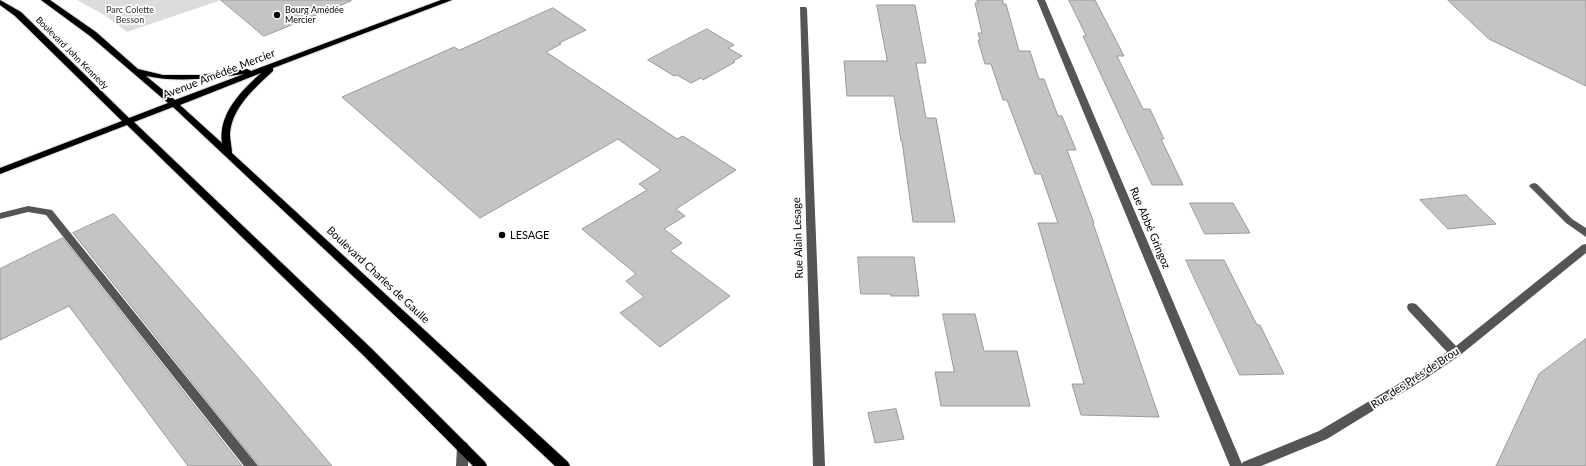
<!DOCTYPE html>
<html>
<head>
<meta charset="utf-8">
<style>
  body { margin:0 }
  canvas { display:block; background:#fff }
</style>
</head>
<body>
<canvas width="1586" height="466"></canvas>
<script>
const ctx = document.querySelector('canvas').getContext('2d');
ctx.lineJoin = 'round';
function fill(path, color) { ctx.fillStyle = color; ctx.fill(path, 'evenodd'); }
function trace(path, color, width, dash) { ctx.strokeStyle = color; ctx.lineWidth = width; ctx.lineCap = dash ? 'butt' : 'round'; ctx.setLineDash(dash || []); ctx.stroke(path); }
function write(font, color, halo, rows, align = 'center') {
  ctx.font = font + ' Lato,sans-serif'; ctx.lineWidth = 3.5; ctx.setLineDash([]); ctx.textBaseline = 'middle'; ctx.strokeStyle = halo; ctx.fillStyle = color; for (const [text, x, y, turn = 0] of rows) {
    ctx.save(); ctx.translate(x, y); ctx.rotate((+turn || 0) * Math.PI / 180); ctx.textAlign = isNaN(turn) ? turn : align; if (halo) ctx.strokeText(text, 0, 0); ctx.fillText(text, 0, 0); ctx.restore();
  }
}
fill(new Path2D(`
  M 77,0 L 221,0 L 127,32 L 106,16 Z`), '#dcdcdc');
const building = new Path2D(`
  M 221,0 L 351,0 L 351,1 L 264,36 Z
  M 977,0 L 1003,0 L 1003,4 L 1006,4 L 1019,51 L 1030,51 L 1039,79 L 1044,79 L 1058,116 L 1062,116 L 1076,150 L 1067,150 L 1094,223 L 1093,223 L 1159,417 L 1081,415 L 1072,384 L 1084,384 L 1038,223 L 1058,223 L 1041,174 L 1035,174 L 1007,100 L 1003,100 L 991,64 L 985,64 L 978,40 L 980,40 L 978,33 L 982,33 L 975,3 L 978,3 Z
  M 1069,0 L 1095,0 L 1124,56 L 1117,56 L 1143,109 L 1150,109 L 1164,139 L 1161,139 L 1183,185 L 1152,185 L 1083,36 L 1086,36 Z
  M 1448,0 L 1586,0 L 1586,86 L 1489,39 Z
  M 877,5 L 915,5 L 926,63 L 916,63 L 926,118 L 936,118 L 955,222 L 913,222 L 902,141 L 901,141 L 894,96 L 847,96 L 844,61 L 887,61 Z
  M 553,8 L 586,30 L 559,43 L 561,44 L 546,52 L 677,139 L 683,136 L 736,170 L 676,209 L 685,216 L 664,229 L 682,243 L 670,251 L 730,296 L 660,347 L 620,313 L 644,297 L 626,281 L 636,274 L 582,229 L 647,190 L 639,184 L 661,170 L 618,139 L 480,218 L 342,97 L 454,47 L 459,50 Z
  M 707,29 L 734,45 L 728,48 L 742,56 L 733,61 L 735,62 L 703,80 L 701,78 L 691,83 L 677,75 L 674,76 L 648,60 Z
  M 1466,195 L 1496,224 L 1448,229 L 1420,200 Z
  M 1190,203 L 1233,203 L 1250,233 L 1205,234 Z
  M 114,214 L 248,367 L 332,466 L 259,466 L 73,233 Z
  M 63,238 L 242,466 L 188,466 L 69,306 L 0,340 L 0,269 Z
  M 858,257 L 914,257 L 919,296 L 891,296 L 891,294 L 861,294 Z
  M 1186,260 L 1224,260 L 1257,325 L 1260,325 L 1284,374 L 1240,375 Z
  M 943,314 L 975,314 L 984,351 L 1017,351 L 1030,406 L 941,406 L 935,372 L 954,372 Z
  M 1586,339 L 1586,466 L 1496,466 L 1539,374 Z
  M 896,409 L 904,439 L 875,443 L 868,413 Z`);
fill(building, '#c4c4c4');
trace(building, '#999', 1);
const major = new Path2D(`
  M 0,0 L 21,12 L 129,118 L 168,103 L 90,36 L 41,0 L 50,0 L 96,32 L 138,69 L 163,75 L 200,75 L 247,69 L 251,71 L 441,0 L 452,0 L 273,68 L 273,71 C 255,88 232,107 230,134 C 230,141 232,147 232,153 L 568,462 L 570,466 L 555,466 L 173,107 L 134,122 L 371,348 L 485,462 L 487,466 L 473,466 L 363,355 L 127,125 L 0,174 L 0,168 L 122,121 L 15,16 L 0,5 ZM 261,73 C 241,91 218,114 222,143 L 180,105 ZM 244,74 L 175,100 L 146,76 C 179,83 211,78 244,74 Z`);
trace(major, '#dbdbdb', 2);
fill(new Path2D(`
  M 1037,0 L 1045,0 L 1242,464 L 1243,462 L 1319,431 L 1420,371 L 1447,352 L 1408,310 L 1407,307 L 1408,304 L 1412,303 L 1416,304 L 1456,346 L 1582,245 L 1586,244 L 1586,253 L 1459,356 L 1428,377 L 1327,439 L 1261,466 L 1230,466 Z
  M 800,7 L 806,7 L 807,9 L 825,466 L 813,466 Z
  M 1534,183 L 1537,184 L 1572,219 L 1586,228 L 1586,237 L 1566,223 L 1529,186 L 1531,184 Z
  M 28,206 L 52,210 L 258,466 L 244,466 L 46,215 L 28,212 L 0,219 L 0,213 Z
  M 463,441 L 467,443 L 469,447 L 468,466 L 456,466 L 457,447 L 459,443 Z`), '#555');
fill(major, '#000');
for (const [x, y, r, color] of [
  [277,15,4,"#000"],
  [502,235,4,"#000"]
]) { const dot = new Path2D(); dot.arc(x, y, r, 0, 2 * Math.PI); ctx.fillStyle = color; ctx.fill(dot); trace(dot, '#fff', 1.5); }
write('9px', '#333', '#fff', [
  ["Parc Colette",130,10],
  ["Besson",130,20]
]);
write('9px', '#000', '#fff', [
  ["Bourg Amédée",285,10],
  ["Mercier",285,20]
], 'left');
write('9px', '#000', '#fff', [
  ["Boulevard John Kennedy",72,53,45]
]);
write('11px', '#000', '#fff', [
  ["Avenue Amédée Mercier",219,74,-21],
  ["Rue Abbé Gringoz",1150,228,67],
  ["Rue Alain Lesage",798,238,-92],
  ["Boulevard Charles de Gaulle",378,275,43],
  ["Rue des Prés de Brou",1415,378,-33]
]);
write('11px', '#000', '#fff', [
  ["LESAGE",510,235]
], 'left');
</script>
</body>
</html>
